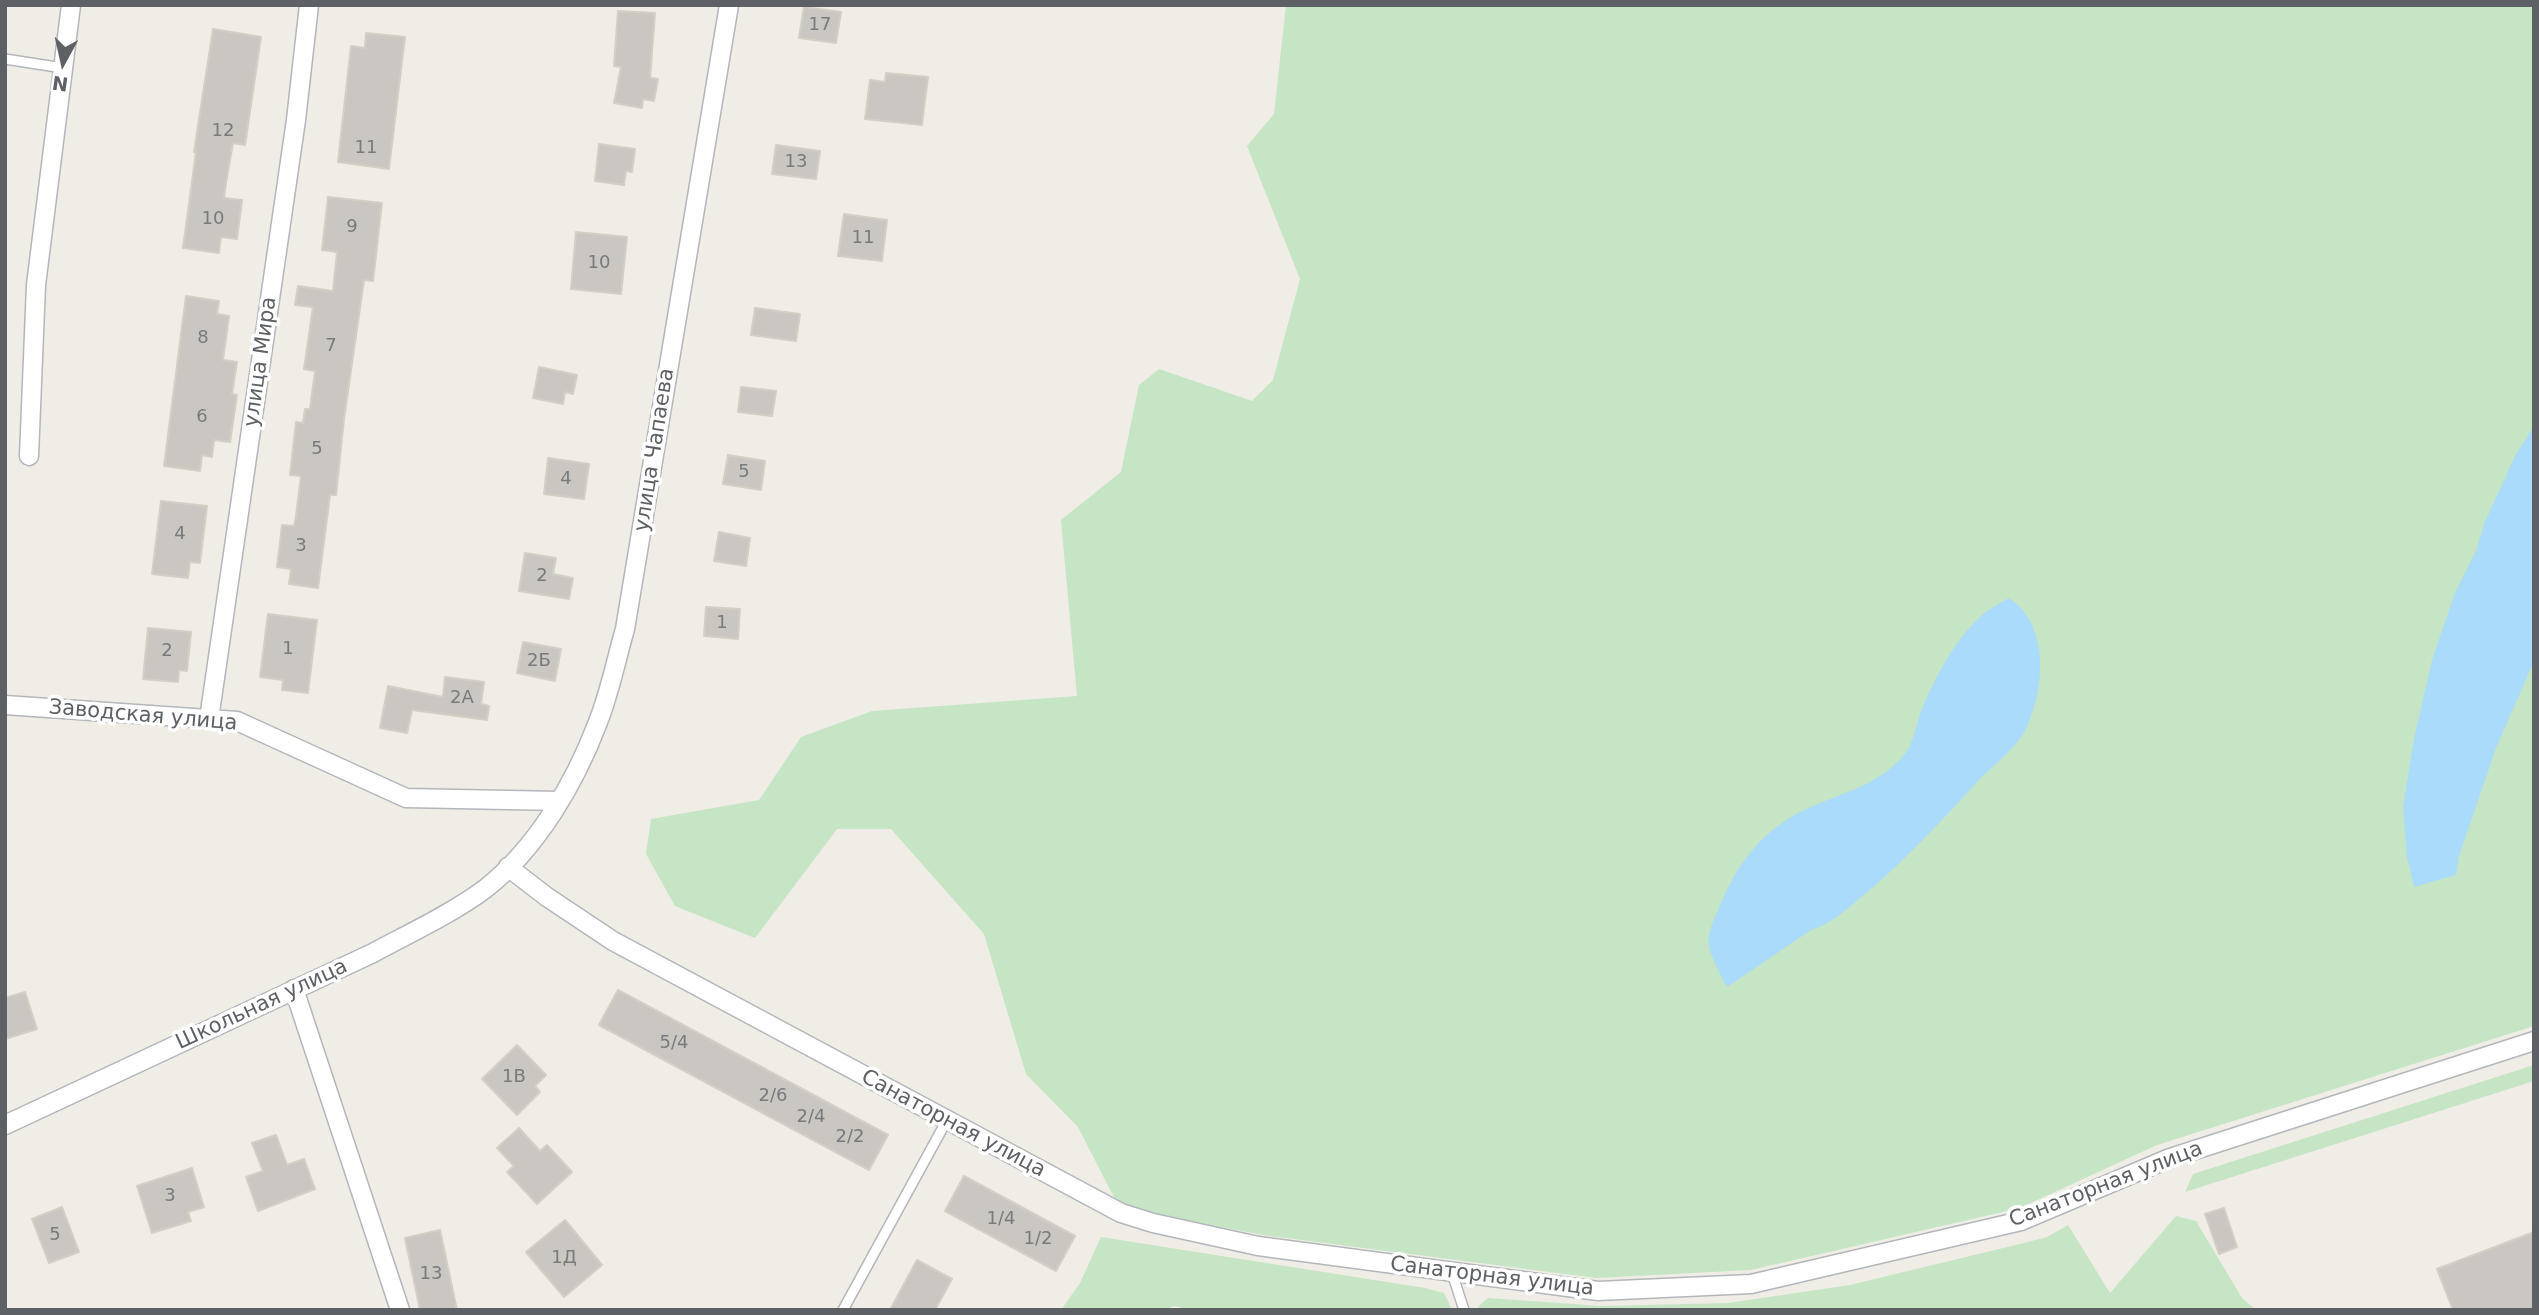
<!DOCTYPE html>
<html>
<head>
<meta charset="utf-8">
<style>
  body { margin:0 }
  #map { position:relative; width:2539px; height:1315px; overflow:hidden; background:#efede6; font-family:"DejaVu Sans",sans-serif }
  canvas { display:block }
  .frame { position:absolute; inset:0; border:7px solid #5d6165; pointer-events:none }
  .north { position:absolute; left:28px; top:28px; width:70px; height:70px; -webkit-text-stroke:5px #fff; paint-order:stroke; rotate:188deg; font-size:19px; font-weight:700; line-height:28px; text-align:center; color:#5d6165 }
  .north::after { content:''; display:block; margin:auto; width:24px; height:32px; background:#5d6165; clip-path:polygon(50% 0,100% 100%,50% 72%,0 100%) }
</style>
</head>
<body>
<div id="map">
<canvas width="2539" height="1315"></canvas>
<div class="frame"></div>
<div class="north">N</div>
</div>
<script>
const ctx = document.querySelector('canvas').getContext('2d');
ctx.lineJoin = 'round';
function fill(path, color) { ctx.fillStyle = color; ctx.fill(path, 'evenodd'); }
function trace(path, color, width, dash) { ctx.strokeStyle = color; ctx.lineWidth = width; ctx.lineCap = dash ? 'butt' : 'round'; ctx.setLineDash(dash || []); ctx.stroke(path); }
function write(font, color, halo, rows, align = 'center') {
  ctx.font = font + ' "DejaVu Sans",sans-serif'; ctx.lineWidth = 7; ctx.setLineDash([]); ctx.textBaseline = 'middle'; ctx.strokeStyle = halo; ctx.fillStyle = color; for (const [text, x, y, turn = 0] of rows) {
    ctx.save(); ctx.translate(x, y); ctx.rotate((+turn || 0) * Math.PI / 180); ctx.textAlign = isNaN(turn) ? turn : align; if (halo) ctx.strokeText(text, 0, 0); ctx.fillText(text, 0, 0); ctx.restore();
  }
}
fill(new Path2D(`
  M 1286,5 L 2534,5 L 2534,1026 L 2157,1145 L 2020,1208 L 1751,1270 L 1596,1278 L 1263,1235 L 1119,1207 L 1078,1127 L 1026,1074 L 984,934 L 891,829 L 837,829 L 755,938 L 675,906 L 646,854 L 651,819 L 759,800 L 801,737 L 872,711 L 1077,696 L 1061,520 L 1121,472 L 1139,385 L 1159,369 L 1252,401 L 1273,380 L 1300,279 L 1247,146 L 1274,114 Z
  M 2534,1065 L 2534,1081 L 2185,1192 L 2193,1174 Z
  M 2176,1216 L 2196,1221 L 2242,1298 L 2256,1310 L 1478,1310 L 1479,1306 L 1488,1298 L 1601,1306 L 1728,1303 L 1850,1285 L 2028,1242 L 2047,1237 L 2068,1225 L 2110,1293 Z
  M 1101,1237 L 1425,1288 L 1444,1293 L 1452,1310 L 1192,1310 L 1174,1306 L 1164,1310 L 1061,1310 L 1080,1283 Z`), '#c5e5c4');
fill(new Path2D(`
  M 2534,426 L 2534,661 L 2496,748 L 2459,856 L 2456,875 L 2414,887 L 2407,857 L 2403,807 L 2414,739 L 2432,660 L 2455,593 L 2476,551 L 2484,524 L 2515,456 Z
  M 2009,598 C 2051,626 2045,692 2024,733 C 2015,748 1993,766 1980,779 C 1941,821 1903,863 1859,899 C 1844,912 1830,924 1811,930 L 1727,987 C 1703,939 1703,944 1725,894 C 1744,853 1771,824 1813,806 C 1846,792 1881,783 1905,754 C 1914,743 1916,722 1922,709 C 1934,680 1955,640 1978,619 C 1986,610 1999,604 2009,598 Z`), '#aadbfb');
const building = new Path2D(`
  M 804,7 L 841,12 L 836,43 L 799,38 Z
  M 618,11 L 655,13 L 650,78 L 658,79 L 654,101 L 643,99 L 642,108 L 614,103 L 621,67 L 614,66 Z
  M 213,29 L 261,37 L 245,145 L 233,143 L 226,183 L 224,198 L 242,200 L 237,239 L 221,237 L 219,253 L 183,248 L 196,152 L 194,152 Z
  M 366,33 L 405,37 L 389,169 L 338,162 L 351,46 L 365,48 Z
  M 886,73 L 928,77 L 922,125 L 865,119 L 870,80 L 885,82 Z
  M 599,144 L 635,149 L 632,172 L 626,171 L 624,185 L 595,181 Z
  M 776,145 L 820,151 L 816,179 L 772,174 Z
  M 328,197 L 382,203 L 373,281 L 364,280 L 344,419 L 336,495 L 330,495 L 318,588 L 289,584 L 291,569 L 277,567 L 282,525 L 294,526 L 296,516 L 301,476 L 290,475 L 296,422 L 303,423 L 305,409 L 310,409 L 315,371 L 304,369 L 313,307 L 295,305 L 298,286 L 333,291 L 337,252 L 322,250 Z
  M 844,214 L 887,220 L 882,261 L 838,256 Z
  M 576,232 L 627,237 L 621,294 L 571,289 Z
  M 186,296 L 219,301 L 217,314 L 229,316 L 223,360 L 237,362 L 232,394 L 237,395 L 230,442 L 214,440 L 212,457 L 202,455 L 200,471 L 164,466 Z
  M 755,308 L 800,314 L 796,341 L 751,335 Z
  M 539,367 L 577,375 L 573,394 L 565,392 L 563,404 L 533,398 Z
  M 741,387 L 776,391 L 772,416 L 738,412 Z
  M 728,455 L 765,461 L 761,490 L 723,484 Z
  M 548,458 L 589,464 L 584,499 L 544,494 Z
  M 161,501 L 207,506 L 200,563 L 190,562 L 188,578 L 152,574 Z
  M 719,532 L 750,538 L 746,566 L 714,561 Z
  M 525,553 L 556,558 L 553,574 L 573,578 L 569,599 L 519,591 Z
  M 706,607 L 740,609 L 738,639 L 704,636 Z
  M 268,614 L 317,620 L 308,693 L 282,690 L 283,680 L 260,677 Z
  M 148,628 L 191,632 L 187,671 L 179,670 L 178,682 L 143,679 Z
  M 523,642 L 561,649 L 555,681 L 517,673 Z
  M 445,677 L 484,682 L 481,704 L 489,706 L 487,720 L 412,710 L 407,733 L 380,728 L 388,686 L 443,697 Z
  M 618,990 L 888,1135 L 869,1170 L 599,1025 Z
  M 25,992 L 37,1029 L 5,1039 L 5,998 Z
  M 517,1045 L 546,1075 L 535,1086 L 540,1092 L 517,1115 L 482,1079 Z
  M 519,1128 L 540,1151 L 547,1145 L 572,1172 L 537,1204 L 507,1172 L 514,1166 L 497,1148 Z
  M 276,1135 L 287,1165 L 304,1159 L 315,1189 L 258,1211 L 246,1177 L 263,1171 L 252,1143 Z
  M 192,1168 L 204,1207 L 188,1212 L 191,1221 L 152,1233 L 137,1186 Z
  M 964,1176 L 1075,1236 L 1056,1271 L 945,1211 Z
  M 62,1207 L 79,1252 L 49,1263 L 32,1219 Z
  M 2224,1208 L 2237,1247 L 2219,1254 L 2205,1214 Z
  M 565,1220 L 602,1265 L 564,1297 L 526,1252 Z
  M 440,1230 L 457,1310 L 420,1310 L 405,1238 Z
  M 2534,1232 L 2534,1310 L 2453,1310 L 2437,1269 Z
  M 917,1260 L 952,1279 L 935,1310 L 890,1310 Z`);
fill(building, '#cac7c2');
trace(building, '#d4cec4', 2);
const service = new Path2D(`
  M 5,59 L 63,68
  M 1452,1273 L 1464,1310
  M 843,1310 L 947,1120`);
const minor = new Path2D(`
  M 29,456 L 36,285 L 71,5
  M 5,705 L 237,721 L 406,798 L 559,801
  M 209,719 L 296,120 L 309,5
  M 508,867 L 547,897 L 613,941 L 1121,1213 L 1153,1223 L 1258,1246 L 1598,1291 L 1751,1284 L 2021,1221 L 2170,1158 L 2534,1041
  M 294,989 L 400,1310
  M 5,1125 L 373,953 C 410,933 451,914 485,889 C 537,848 575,783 598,722 C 610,692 616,660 625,629 L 729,5`);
trace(service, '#b3b6ba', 12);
trace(minor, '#b3b6ba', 21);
trace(service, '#fff', 9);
trace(minor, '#fff', 18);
write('18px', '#787a7c', null, [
  ["17",820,25],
  ["12",223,131],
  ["11",366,148],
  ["13",796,162],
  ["10",213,219],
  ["9",352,227],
  ["11",863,238],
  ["10",599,263],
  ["8",203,338],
  ["7",331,346],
  ["6",202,417],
  ["5",317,449],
  ["5",744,472],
  ["4",566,479],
  ["4",180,534],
  ["3",301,546],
  ["2",542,576],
  ["1",722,623],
  ["1",288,649],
  ["2",167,651],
  ["2Б",539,661],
  ["2А",462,698],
  ["5/4",674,1043],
  ["1В",514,1077],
  ["2/6",773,1096],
  ["2/4",811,1117],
  ["2/2",850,1137],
  ["3",170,1196],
  ["1/4",1001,1219],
  ["5",55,1235],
  ["1/2",1038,1239],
  ["1Д",564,1258],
  ["13",431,1274]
]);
write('21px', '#5d6165', '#fff', [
  ["улица Мира",261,362,-82],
  ["улица Чапаева",655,450,-81],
  ["Заводская улица",143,716,5],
  ["Школьная улица",262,1005,-25],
  ["Санаторная улица",953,1124,28],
  ["Санаторная улица",2106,1185,-21],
  ["Санаторная улица",1492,1277,7]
]);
</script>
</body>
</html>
